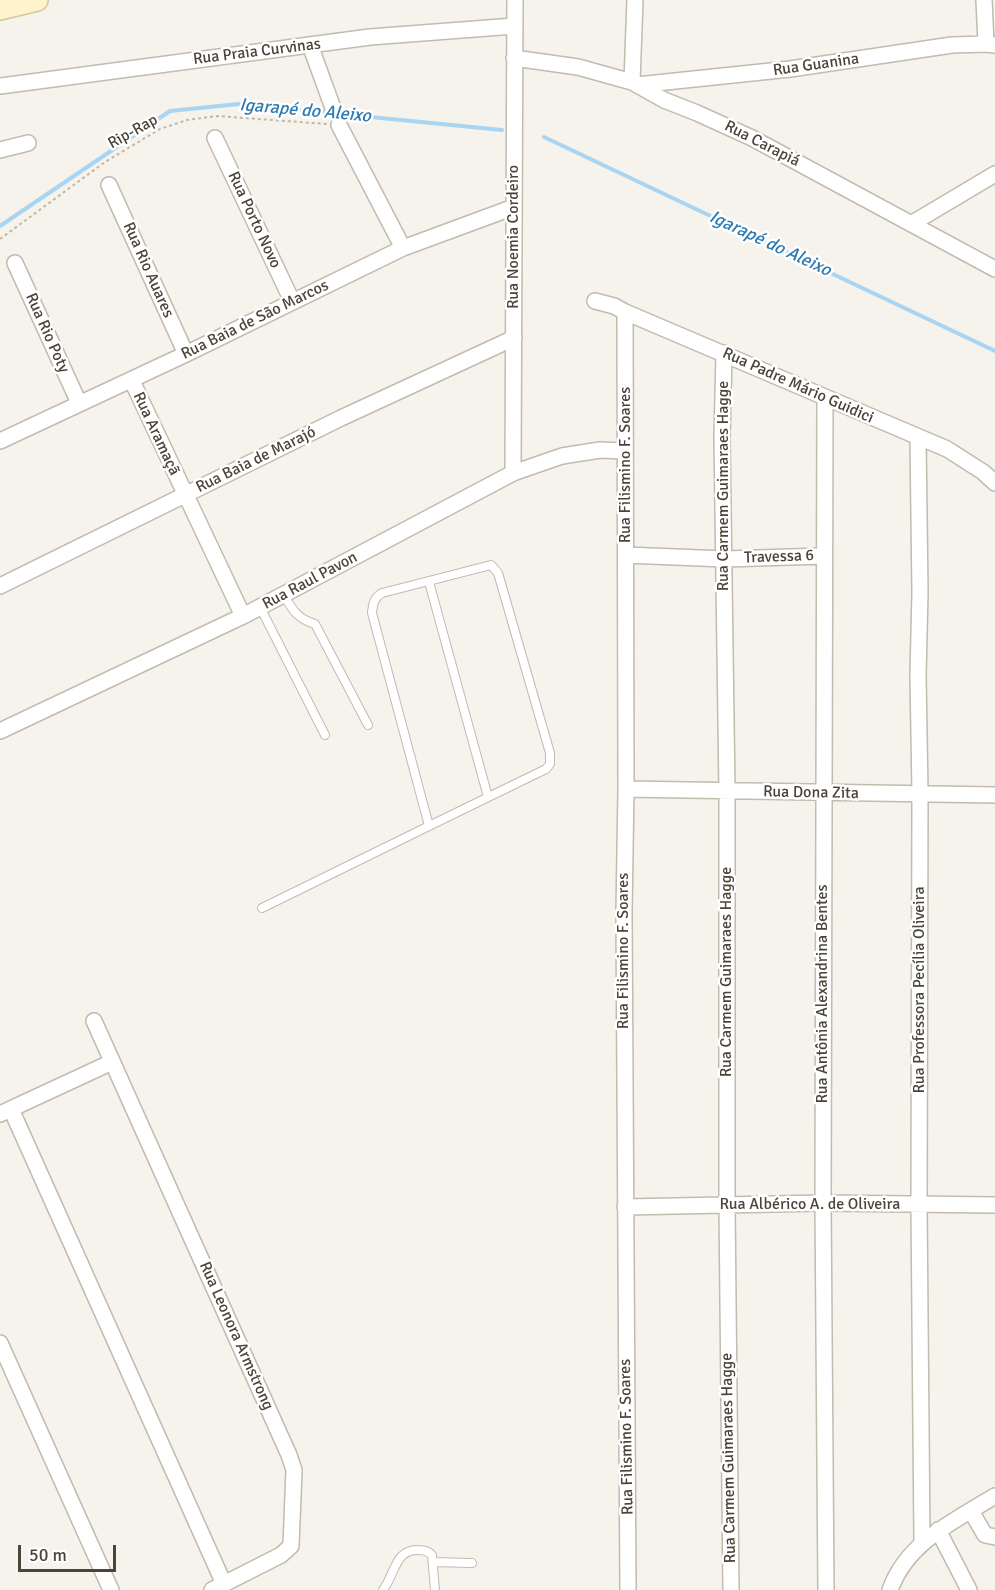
<!DOCTYPE html>
<html>
<head>
<meta charset="utf-8">
<style>
  body { margin:0 }
  #map { position:relative; width:995px; height:1590px; overflow:hidden; background:#f6f3ec; font-family:Signika,sans-serif }
  canvas { display:block }
  .scale { position:absolute; left:18px; top:1545px; width:98px; height:27px; box-sizing:border-box; border:3px solid #4b4439; border-top:0; padding-left:8px; font-size:18px; line-height:21px; white-space:nowrap; color:#4b4439; -webkit-text-stroke:4px #fff; paint-order:stroke }
</style>
</head>
<body>
<div id="map">
<canvas width="995" height="1590"></canvas>
<div class="scale">50 m</div>
</div>
<script>
const ctx = document.querySelector('canvas').getContext('2d');
ctx.lineJoin = 'round';
function trace(path, color, width, dash) { ctx.strokeStyle = color; ctx.lineWidth = width; ctx.lineCap = dash ? 'butt' : 'round'; ctx.setLineDash(dash || []); ctx.stroke(path); }
function write(font, color, halo, rows, align = 'center') {
  ctx.font = font + ' Signika,sans-serif'; ctx.lineWidth = 5; ctx.setLineDash([]); ctx.textBaseline = 'middle'; ctx.strokeStyle = halo; ctx.fillStyle = color; for (const [text, x, y, turn = 0] of rows) {
    ctx.save(); ctx.translate(x, y); ctx.rotate((+turn || 0) * Math.PI / 180); ctx.textAlign = isNaN(turn) ? turn : align; if (halo) ctx.strokeText(text, 0, 0); ctx.fillText(text, 0, 0); ctx.restore();
  }
}
trace(new Path2D(`
  M 544,137 L 995,351
  M 0,226 L 170,111 L 239,104 L 502,130`), '#a9d4f2', 4);
const lane = new Path2D(`
  M 429,582 L 488,797
  M 284,595 C 292,610 298,619 315,624 L 368,725
  M 260,607 L 325,735
  M 262,908 L 429,826 L 372,613 C 373,603 374,598 382,593 L 491,565 L 498,573 L 550,753 L 550,764 L 546,769 L 429,826
  M 433,1562 L 472,1563
  M 383,1590 C 396,1572 395,1549 419,1550 C 425,1550 428,1551 432,1555 L 435,1590`);
const street = new Path2D(`
  M 984,0 L 986,44
  M 310,45 L 333,108
  M 514,58 L 578,67 L 632,82 L 664,100 L 697,113 L 752,138 L 995,269
  M 632,82 L 635,0
  M 637,85 L 790,69 L 952,45 L 986,44 L 995,45
  M 0,86 L 370,37 L 514,26
  M 339,125 L 403,248
  M 215,138 L 292,301
  M 0,150 L 28,143
  M 109,185 L 186,354
  M 911,224 L 995,174
  M 15,263 L 79,403
  M 595,301 L 614,306 L 625,312 L 947,449 L 983,472 L 995,483
  M 625,312 L 626,789 L 624,913 L 628,1590
  M 724,353 L 722,438 L 727,792 L 727,1205 L 731,1590
  M 132,381 L 243,616
  M 825,398 L 823,1203 L 826,1590
  M 918,438 L 920,593 L 918,675 L 920,793 L 919,1205 L 922,1541
  M 0,441 L 186,354 L 403,248 L 514,207
  M 513,473 L 515,0
  M 626,555 L 725,559 L 824,556
  M 0,586 L 341,418 L 514,338
  M 0,731 L 243,616 L 513,473 L 562,456 L 600,450 L 625,451
  M 626,789 L 995,795
  M 94,1021 L 289,1455 L 294,1470 L 291,1546 L 281,1555 L 212,1590
  M 11,1109 L 224,1584
  M 0,1114 L 112,1062
  M 625,1207 L 823,1203 L 995,1205
  M 0,1343 L 111,1590
  M 971,1511 L 985,1535 L 995,1537
  M 938,1530 L 969,1590
  M 890,1590 C 907,1542 954,1521 995,1496`);
const secondary = new Path2D(`
  M 0,9 L 37,0`);
trace(lane, '#c2bbae', 10);
trace(street, '#c2bbae', 18);
trace(secondary, '#d6c79b', 24);
trace(new Path2D(`
  M 0,239 L 105,162 L 160,129 L 187,120 L 217,116 L 327,124`), '#c4b79f', 2, [3, 3]);
trace(lane, '#fff', 8);
trace(street, '#fff', 15);
trace(secondary, '#fff3cd', 21);
write('16px', '#4b4439', '#fff', [
  ["Rua Praia Curvinas",257,52,-7],
  ["Rua Guanina",816,65,-8],
  ["Rip-Rap",133,132,-29],
  ["Rua Carapiá",762,144,27],
  ["Rua Porto Novo",254,220,65],
  ["Rua Noemia Cordeiro",514,237,-90],
  ["Rua Rio Auares",148,270,66],
  ["Rua Baia de São Marcos",255,320,-26],
  ["Rua Rio Poty",47,333,66],
  ["Rua Padre Mário Guidici",798,386,24],
  ["Rua Aramaçã",156,434,65],
  ["Rua Baia de Marajó",256,460,-26],
  ["Rua Filismino F. Soares",626,465,-90],
  ["Rua Carmem Guimaraes Hagge",724,486,-90],
  ["Travessa 6",779,557,-2],
  ["Rua Raul Pavon",310,581,-28],
  ["Rua Dona Zita",811,793,1],
  ["Rua Filismino F. Soares",624,951,-90],
  ["Rua Carmem Guimaraes Hagge",727,972,-90],
  ["Rua Professora Pecília Oliveira",920,990,-90],
  ["Rua Antônia Alexandrina Bentes",823,994,-90],
  ["Rua Albérico A. de Oliveira",810,1205],
  ["Rua Leonora Armstrong",236,1336,66],
  ["Rua Filismino F. Soares",627,1437,-91],
  ["Rua Carmem Guimaraes Hagge",729,1458,-91]
]);
write('italic 18px', '#2e7ab2', '#fff', [
  ["Igarapé do Aleixo",305,111,5],
  ["Igarapé do Aleixo",770,244,25]
]);
</script>
</body>
</html>
